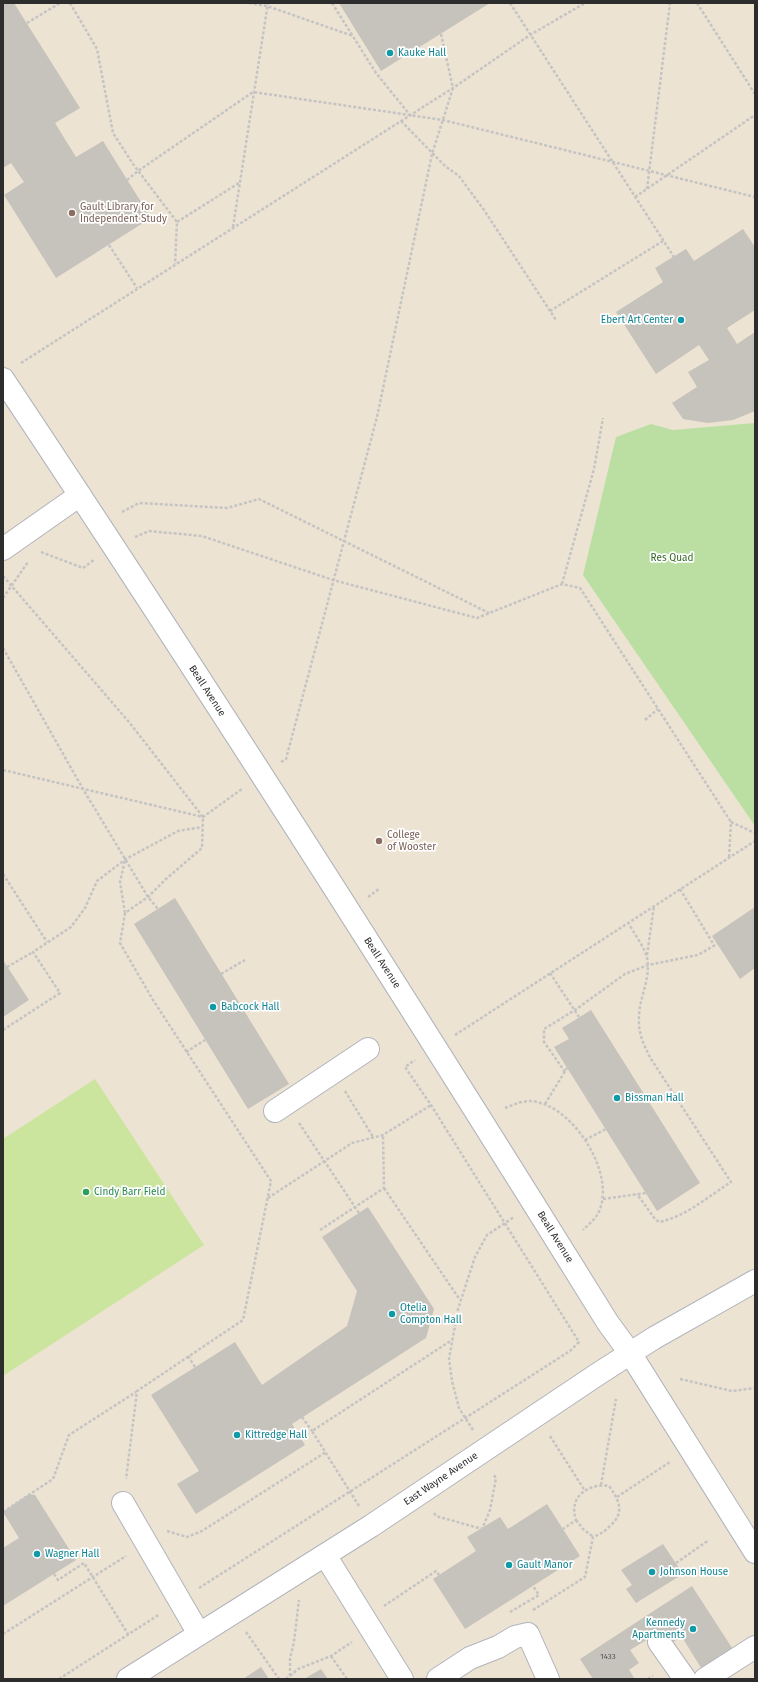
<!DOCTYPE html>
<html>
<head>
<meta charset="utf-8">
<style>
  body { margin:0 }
  #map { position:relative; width:758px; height:1682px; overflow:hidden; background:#ede7e1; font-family:"Fira Sans",sans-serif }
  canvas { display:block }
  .frame { position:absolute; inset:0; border:4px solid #2d2d2d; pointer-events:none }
</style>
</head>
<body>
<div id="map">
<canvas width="758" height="1682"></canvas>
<div class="frame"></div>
</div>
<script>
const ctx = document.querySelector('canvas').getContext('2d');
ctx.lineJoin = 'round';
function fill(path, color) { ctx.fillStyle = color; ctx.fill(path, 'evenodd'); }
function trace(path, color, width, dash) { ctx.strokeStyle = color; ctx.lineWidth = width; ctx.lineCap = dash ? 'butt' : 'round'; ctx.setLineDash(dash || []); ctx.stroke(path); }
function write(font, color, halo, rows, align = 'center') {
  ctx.font = font + ' "Fira Sans",sans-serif'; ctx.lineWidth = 3.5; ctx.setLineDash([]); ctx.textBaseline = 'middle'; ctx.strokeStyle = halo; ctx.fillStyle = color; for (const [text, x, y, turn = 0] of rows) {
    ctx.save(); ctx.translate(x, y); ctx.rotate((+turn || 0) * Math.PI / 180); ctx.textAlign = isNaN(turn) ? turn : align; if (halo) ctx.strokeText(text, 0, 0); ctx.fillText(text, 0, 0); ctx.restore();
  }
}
fill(new Path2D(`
  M 3,3 L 755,3 L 755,1679 L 3,1679 Z`), '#ede3d2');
fill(new Path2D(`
  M 755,423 L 755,826 L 583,575 L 616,437 L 651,424 L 673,430 Z`), '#bbdfa3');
fill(new Path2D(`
  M 95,1079 L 204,1245 L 3,1376 L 3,1139 Z`), '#cbe59f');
fill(new Path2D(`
  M 3,3 L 14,3 L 80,108 L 55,123 L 76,157 L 103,141 L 151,218 L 56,278 L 4,195 L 24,182 L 11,163 L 3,168 Z
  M 339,3 L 490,3 L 381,71 Z
  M 743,229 L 755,247 L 755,310 L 727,328 L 737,344 L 755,332 L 755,411 L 733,420 L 708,423 L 683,419 L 672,403 L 697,387 L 688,372 L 709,360 L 699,345 L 656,374 L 616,312 L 663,282 L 655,268 L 686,249 L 694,261 Z
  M 175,898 L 289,1084 L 248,1109 L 134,924 Z
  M 755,907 L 755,968 L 740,979 L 712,936 Z
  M 3,960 L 29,1000 L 3,1017 Z
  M 591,1010 L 700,1183 L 657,1211 L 554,1047 L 569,1039 L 562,1028 Z
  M 368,1207 L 434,1309 L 426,1338 L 292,1424 L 305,1445 L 196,1514 L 177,1484 L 199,1471 L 151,1395 L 235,1342 L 262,1385 L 347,1326 L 357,1291 L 322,1237 Z
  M 29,1494 L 35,1495 L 76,1560 L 3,1606 L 3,1548 L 19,1538 L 3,1512 Z
  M 547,1504 L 580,1556 L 465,1629 L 433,1579 L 476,1551 L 467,1537 L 500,1517 L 508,1529 Z
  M 663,1544 L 683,1574 L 636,1603 L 626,1589 L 632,1585 L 621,1570 Z
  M 692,1586 L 734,1651 L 703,1671 L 682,1637 L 671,1643 L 663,1630 L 630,1650 L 639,1663 L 629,1670 L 635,1679 L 593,1679 L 580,1659 Z
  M 261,1667 L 269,1679 L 243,1679 Z
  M 321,1669 L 328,1679 L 304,1679 Z`), '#c6c2bc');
const minor = new Path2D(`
  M 3,379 C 210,690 411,1006 608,1323 L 630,1353 L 755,1552
  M 3,549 L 80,495
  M 275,1111 L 368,1049
  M 123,1503 L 199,1634
  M 325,1555 L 402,1679
  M 659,1642 L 685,1679
  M 128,1679 L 371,1526 L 598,1374 L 654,1338 L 755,1281
  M 438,1679 L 470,1658 L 498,1647 L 515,1637 L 528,1634 L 548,1679
  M 705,1679 L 755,1647`);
trace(minor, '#b1b4bc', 24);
trace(new Path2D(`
  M 70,3 L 97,49 L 113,133 L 133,164 L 177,222 L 175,264
  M 249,3 L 267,6 L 353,36
  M 332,3 L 376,73 L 410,115
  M 510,3 L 674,257
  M 697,3 L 755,94
  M 27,23 L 60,3
  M 401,121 L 445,166 L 459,176 L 484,210 L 556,320
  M 127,180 L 138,171 L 253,92 L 443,120 L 755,197
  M 647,189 L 670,3
  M 635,197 L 755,115
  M 177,222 L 239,183
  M 233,227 L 268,3
  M 109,245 L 137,288
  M 550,311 L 663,241
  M 21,363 L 453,88 L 530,35 L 585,3
  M 122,512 L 139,503 L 227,508 L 259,499 L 489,613
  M 135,537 L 149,531 L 202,536 L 333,580 L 477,618 L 562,584 L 580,588 L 731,822
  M 41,552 L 83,568 L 94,560
  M 3,576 L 129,722 L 203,817 L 202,848 L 166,879 L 148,897 L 125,913 L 120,943 L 153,1000 L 271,1181 L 243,1320 L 137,1391 L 126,1479
  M 562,584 L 594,469 L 603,418
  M 3,598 L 28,562
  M 3,648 L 83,789 L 148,897 L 158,909
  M 645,720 L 658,709
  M 281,762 L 286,759 L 377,417 L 432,154 L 453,88 L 441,34
  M 3,770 L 203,817 L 242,789
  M 729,857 L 731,822 L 755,833
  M 3,874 L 47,942
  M 680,889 L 714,945
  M 368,897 L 379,889
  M 125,913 L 120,882 L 125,860
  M 628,922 C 633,932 645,948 647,958 C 651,980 639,997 639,1018 C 638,1033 644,1046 651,1059 L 731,1182 C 709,1196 685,1217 659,1222 L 655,1219 L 637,1194
  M 647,955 L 654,906
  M 7,967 L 33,952
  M 550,973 L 579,1017
  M 221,974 L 245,960
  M 3,1030 L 60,993 L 33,952 L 71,927 L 85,908 L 97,881 L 126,859 L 178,831 L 202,827
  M 455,1035 L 755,841
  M 186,1052 L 205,1040
  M 565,1072 L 544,1042 L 544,1029 L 575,1010 L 625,974 L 648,965 L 698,955 L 717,944
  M 345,1091 L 373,1137
  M 545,1104 L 567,1068
  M 505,1108 C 515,1104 526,1099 537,1102 C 575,1110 614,1172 600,1209 C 597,1218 590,1223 583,1230
  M 299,1123 L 359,1213
  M 585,1140 L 606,1129
  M 384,1188 L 460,1300
  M 268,1198 L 352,1143 L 383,1135 L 431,1105
  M 603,1199 L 646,1193
  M 320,1230 L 384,1188 L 383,1135
  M 431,1320 L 455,1324
  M 188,1356 L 195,1367
  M 680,1379 L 732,1391 L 755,1388
  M 302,1417 L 312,1431
  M 473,1430 L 459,1408 L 452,1381 L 449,1359 L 458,1309 L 475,1257 L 487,1235 L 514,1217
  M 550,1436 L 585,1491
  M 601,1485 L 616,1399
  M 617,1497 L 670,1462
  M 359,1506 L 312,1431 L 452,1340
  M 3,1512 L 53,1479 L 69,1435 L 136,1392
  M 434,1513 L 436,1516 L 482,1529 L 490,1510 L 496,1478 L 493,1474
  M 576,1520 L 583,1529 L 592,1536
  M 167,1531 L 187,1537 L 202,1531 L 326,1452
  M 676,1563 L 709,1540
  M 54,1574 L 58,1580 L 84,1563 L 128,1634
  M 199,1588 L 570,1351 L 579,1342 L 431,1105 L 405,1067 L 415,1060
  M 384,1606 L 436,1571 L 439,1575
  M 533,1610 L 585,1577 L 593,1537 C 601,1534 605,1531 611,1525 C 625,1512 619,1500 609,1486 C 588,1483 568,1497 576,1520 L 563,1529
  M 510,1612 L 539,1595 L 533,1586
  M 246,1632 L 279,1679
  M 3,1634 L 126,1556
  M 331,1656 L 347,1679
  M 290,1676 L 298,1669 L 331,1656 L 352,1642
  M 59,1679 L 160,1614
  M 286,1679 L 290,1676 L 290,1658 L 294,1642 L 299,1600
  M 648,1679 L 653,1676`), '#c4c4c4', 2.5, [3, 2]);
trace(minor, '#fff', 22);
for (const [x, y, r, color] of [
  [390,53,4,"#0f9aa8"],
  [72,213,4,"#8d6e63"],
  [681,320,4,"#0f9aa8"],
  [379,841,4,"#8d6e63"],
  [213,1007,4,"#0f9aa8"],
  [617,1098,4,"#0f9aa8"],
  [86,1192,4,"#2e9e5b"],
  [392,1314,4,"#0f9aa8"],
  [237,1435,4,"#0f9aa8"],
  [37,1554,4,"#0f9aa8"],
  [509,1565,4,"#0f9aa8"],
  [652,1572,4,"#0f9aa8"],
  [693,1629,4,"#0f9aa8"]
]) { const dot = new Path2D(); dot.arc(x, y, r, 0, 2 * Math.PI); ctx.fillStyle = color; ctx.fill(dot); trace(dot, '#fff', 1.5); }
write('8px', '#535251', null, [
  ["1433",608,1657]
]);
write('10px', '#0d838f', '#fff', [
  ["Kauke Hall",398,53],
  ["Ebert Art Center",673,320,"right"],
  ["Babcock Hall",221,1007],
  ["Bissman Hall",625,1098],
  ["Otelia",400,1308],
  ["Compton Hall",400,1320],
  ["Kittredge Hall",245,1435],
  ["Wagner Hall",45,1554],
  ["Gault Manor",517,1565],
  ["Johnson House",660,1572],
  ["Kennedy",685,1623,"right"],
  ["Apartments",685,1635,"right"]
], 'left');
write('10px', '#785e54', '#fff', [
  ["Gault Library for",80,207],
  ["Independent Study",80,219],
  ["College",387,835],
  ["of Wooster",387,847]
], 'left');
write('10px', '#346622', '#fff', [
  ["Res Quad",672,558]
]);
write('10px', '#2d2d2d', '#fff', [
  ["Beall Avenue",207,691,57],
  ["Beall Avenue",382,963,57],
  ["Beall Avenue",555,1237,58],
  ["East Wayne Avenue",441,1479,-34]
]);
write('10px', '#27864d', '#fff', [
  ["Cindy Barr Field",94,1192]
], 'left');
</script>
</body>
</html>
